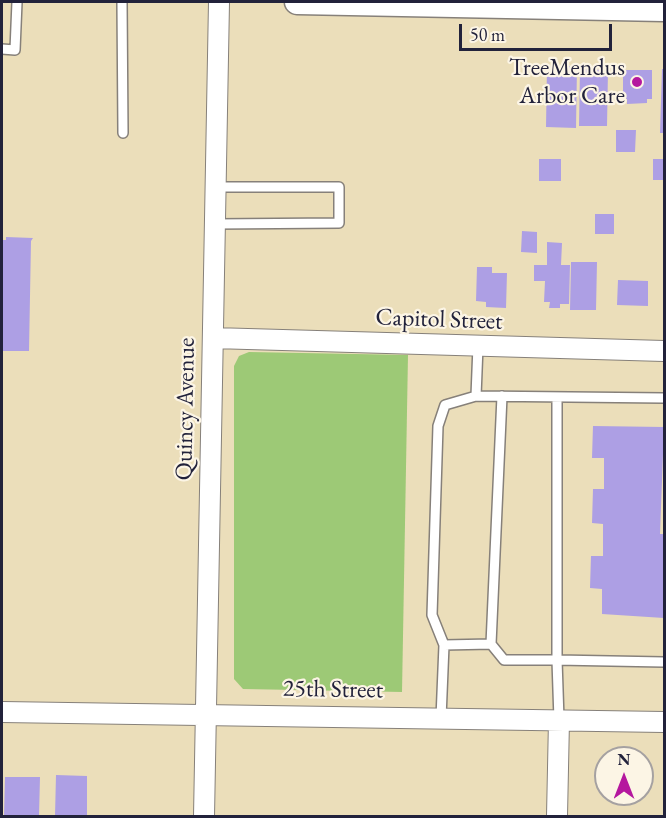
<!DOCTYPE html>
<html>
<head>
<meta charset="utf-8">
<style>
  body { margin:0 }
  #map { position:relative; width:666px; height:818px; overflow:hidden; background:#ebdeba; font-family:"EB Garamond",serif }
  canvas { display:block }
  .frame { position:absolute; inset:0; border:3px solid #22223b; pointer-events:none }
  .north { position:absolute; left:594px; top:746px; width:60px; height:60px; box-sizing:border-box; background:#fcf5e5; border:2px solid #a5a1a1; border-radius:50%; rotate:0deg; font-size:16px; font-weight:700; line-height:24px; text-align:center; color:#22223b }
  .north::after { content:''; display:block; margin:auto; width:21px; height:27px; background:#b5179e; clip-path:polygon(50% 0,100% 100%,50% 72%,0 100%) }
  .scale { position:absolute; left:459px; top:24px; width:153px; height:27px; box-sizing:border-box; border:3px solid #22223b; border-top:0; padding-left:8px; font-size:18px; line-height:21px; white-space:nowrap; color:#22223b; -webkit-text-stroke:4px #fcf5e5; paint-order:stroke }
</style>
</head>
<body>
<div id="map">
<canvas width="666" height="818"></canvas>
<div class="frame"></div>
<div class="north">N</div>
<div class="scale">50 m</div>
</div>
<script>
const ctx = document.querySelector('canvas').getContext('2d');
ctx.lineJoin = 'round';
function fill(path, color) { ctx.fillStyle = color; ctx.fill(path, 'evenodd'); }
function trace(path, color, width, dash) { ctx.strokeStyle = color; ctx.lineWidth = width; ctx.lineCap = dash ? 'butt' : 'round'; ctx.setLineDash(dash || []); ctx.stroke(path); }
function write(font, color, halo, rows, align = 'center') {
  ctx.font = font + ' "EB Garamond",serif'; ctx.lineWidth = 4.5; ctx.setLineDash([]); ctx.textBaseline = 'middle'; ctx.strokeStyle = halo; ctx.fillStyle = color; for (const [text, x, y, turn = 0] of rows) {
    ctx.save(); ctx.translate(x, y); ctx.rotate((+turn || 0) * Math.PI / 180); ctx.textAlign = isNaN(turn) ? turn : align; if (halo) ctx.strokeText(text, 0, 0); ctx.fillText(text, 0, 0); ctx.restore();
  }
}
fill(new Path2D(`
  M 249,352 L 408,355 L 402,692 L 243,689 L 234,679 L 234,366 L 239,356 Z`), '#9dc976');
fill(new Path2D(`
  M 547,66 L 577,66 L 576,128 L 546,127 Z
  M 580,69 L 608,70 L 607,126 L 579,126 Z
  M 662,69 L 664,69 L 664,133 L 660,133 Z
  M 623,70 L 652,70 L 652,99 L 647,99 L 647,103 L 627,104 L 627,99 L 623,99 Z
  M 616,130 L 636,130 L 635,152 L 616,152 Z
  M 539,159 L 561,159 L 561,181 L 539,181 Z
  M 653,159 L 664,159 L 664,180 L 653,180 Z
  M 595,214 L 614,214 L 614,234 L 595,234 Z
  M 522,231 L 537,232 L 537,253 L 521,252 Z
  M 6,237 L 33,238 L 31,241 L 29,351 L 2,351 L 2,240 L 6,240 Z
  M 547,242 L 562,243 L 561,265 L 570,265 L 569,304 L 560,304 L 560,308 L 549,308 L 550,302 L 544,302 L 545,281 L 534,281 L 534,265 L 547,265 Z
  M 571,262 L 597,262 L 596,310 L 570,310 Z
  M 477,267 L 492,267 L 492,273 L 507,273 L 506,308 L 486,307 L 486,302 L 476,301 Z
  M 618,280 L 648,281 L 648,306 L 617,305 Z
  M 593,426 L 664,427 L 660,534 L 664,534 L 664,618 L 602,614 L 602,589 L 590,588 L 591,556 L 603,556 L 603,524 L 592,523 L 593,489 L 604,489 L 604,458 L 592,458 Z
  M 56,775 L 87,776 L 87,816 L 55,816 Z
  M 5,777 L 40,777 L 39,816 L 4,816 Z`), '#ad9fe4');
const service = new Path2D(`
  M 122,2 L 123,133
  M 2,49 L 15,50 L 17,2
  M 215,224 L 339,223 L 339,187 L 215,187
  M 476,396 L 664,398
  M 491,644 L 502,396
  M 444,645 L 491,644 L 504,660 L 557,660 L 557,397
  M 441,718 L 444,645 L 432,615 L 438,426 L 445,405 L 476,396 L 478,346
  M 559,720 L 557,660 L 664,662`);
const minor = new Path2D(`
  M 213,338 L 664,351
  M 2,712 L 664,722
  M 204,816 L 219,2
  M 557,816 L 559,720`);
const tertiary = new Path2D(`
  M 297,2 L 664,9`);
trace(service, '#86807a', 12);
trace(minor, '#86807a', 22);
trace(tertiary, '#86807a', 27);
trace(service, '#fff', 9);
trace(minor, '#fff', 20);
trace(tertiary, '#fff', 24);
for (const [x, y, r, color] of [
  [637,82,6,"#b5179e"]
]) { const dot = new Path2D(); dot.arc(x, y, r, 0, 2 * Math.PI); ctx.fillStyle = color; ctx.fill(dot); trace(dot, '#fcf5e5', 2); }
write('24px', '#22223b', '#fcf5e5', [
  ["TreeMendus",625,68],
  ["Arbor Care",625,96]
], 'right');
write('24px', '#22223b', '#fcf5e5', [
  ["Capitol Street",439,320,2],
  ["Quincy Avenue",186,409,-89],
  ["25th Street",333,690,1]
]);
</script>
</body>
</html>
